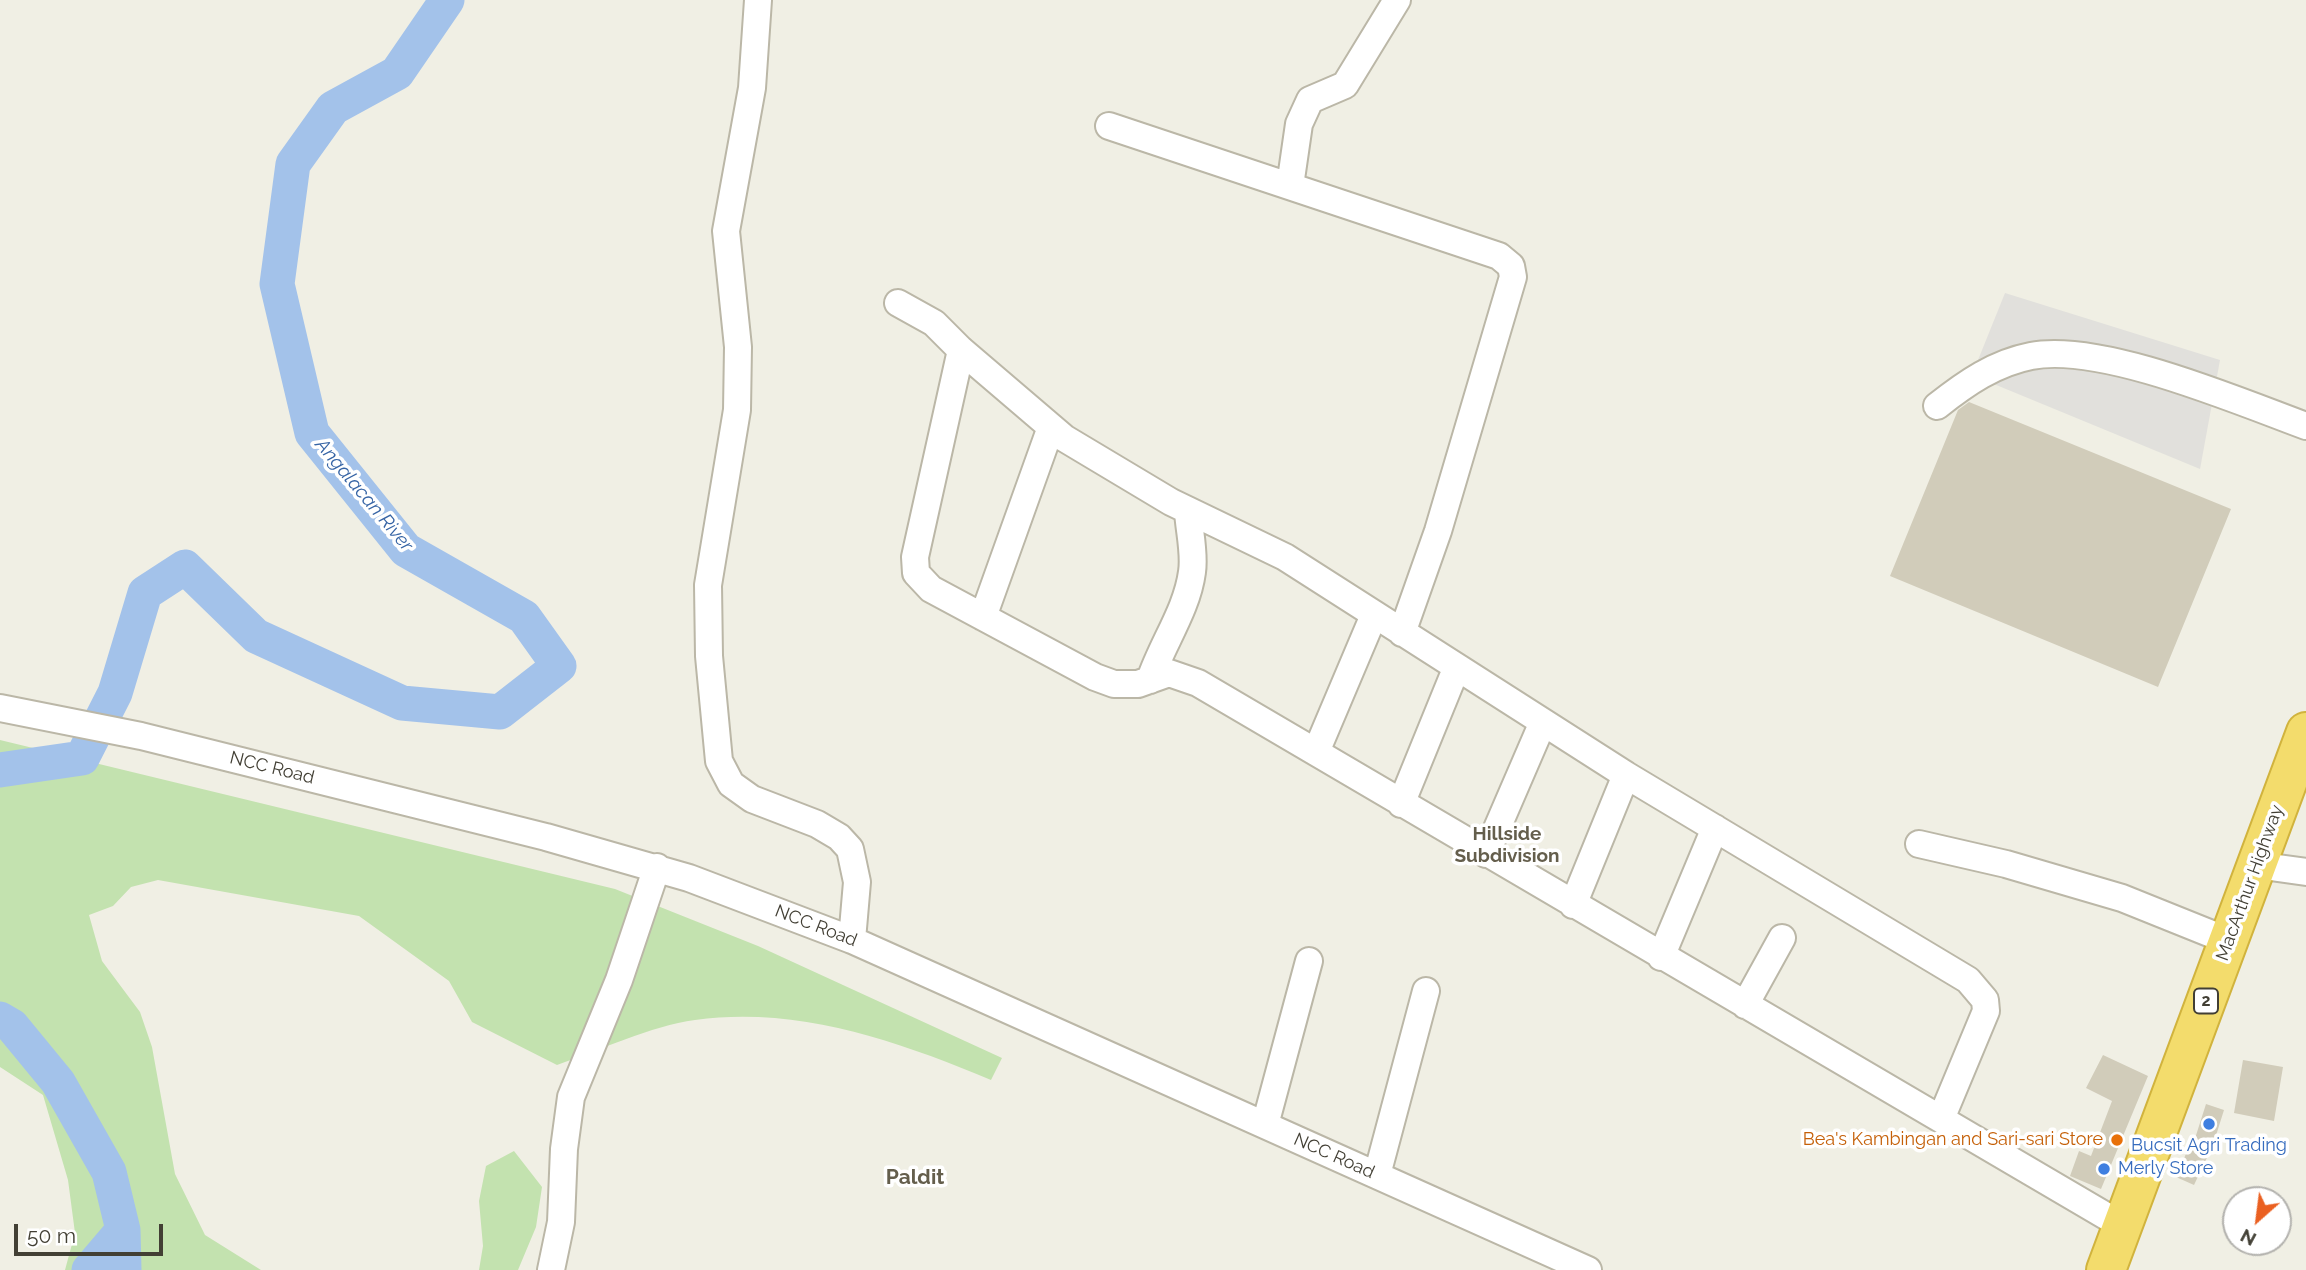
<!DOCTYPE html>
<html>
<head>
<meta charset="utf-8">
<style>
  body { margin:0 }
  #map { position:relative; width:2306px; height:1270px; overflow:hidden; background:#f0efe4; font-family:Raleway,sans-serif }
  canvas { display:block }
  .north { position:absolute; left:2222px; top:1186px; width:70px; height:70px; box-sizing:border-box; background:#fff; border:2px solid #b3b2ae; border-radius:50%; rotate:208deg; font-size:19px; font-weight:700; line-height:28px; text-align:center; color:#423f34 }
  .north::after { content:''; display:block; margin:auto; width:24px; height:32px; background:#ea6021; clip-path:polygon(50% 0,100% 100%,50% 72%,0 100%) }
  .scale { position:absolute; left:14px; top:1224px; width:149px; height:32px; box-sizing:border-box; border:4px solid #423f34; border-top:0; padding-left:9px; font-size:21px; line-height:24px; white-space:nowrap; color:#423f34; -webkit-text-stroke:5px #fff; paint-order:stroke }
</style>
</head>
<body>
<div id="map">
<canvas width="2306" height="1270"></canvas>
<div class="north">N</div>
<div class="scale">50 m</div>
</div>
<script>
const ctx = document.querySelector('canvas').getContext('2d');
ctx.lineJoin = 'round';
function fill(path, color) { ctx.fillStyle = color; ctx.fill(path, 'evenodd'); }
function trace(path, color, width, dash) { ctx.strokeStyle = color; ctx.lineWidth = width; ctx.lineCap = dash ? 'butt' : 'round'; ctx.setLineDash(dash || []); ctx.stroke(path); }
function write(font, color, halo, rows, align = 'center') {
  ctx.font = font + ' Raleway,sans-serif'; ctx.lineWidth = 7; ctx.setLineDash([]); ctx.textBaseline = 'middle'; ctx.strokeStyle = halo; ctx.fillStyle = color; for (const [text, x, y, turn = 0] of rows) {
    ctx.save(); ctx.translate(x, y); ctx.rotate((+turn || 0) * Math.PI / 180); ctx.textAlign = isNaN(turn) ? turn : align; if (halo) ctx.strokeText(text, 0, 0); ctx.fillText(text, 0, 0); ctx.restore();
  }
}
fill(new Path2D(`
  M 0,740 L 615,889 L 758,946 L 1002,1058 L 991,1080 C 897,1041 799,1006 695,1020 C 651,1026 600,1050 557,1065 L 472,1022 L 449,981 L 359,916 L 158,880 L 131,887 L 113,906 L 89,915 L 102,961 L 140,1012 L 152,1047 L 175,1174 L 205,1235 L 261,1270 L 65,1270 L 75,1233 L 68,1180 L 43,1095 L 0,1067 Z
  M 514,1151 L 542,1187 L 536,1227 L 518,1270 L 479,1270 L 483,1246 L 479,1201 L 486,1166 Z`), '#c3e2af');
fill(new Path2D(`
  M 2005,293 L 2220,360 L 2200,469 L 1972,375 Z`), '#e1e0dc');
trace(new Path2D(`
  M 0,770 L 82,758 L 115,693 L 145,593 L 185,567 L 256,636 L 402,703 L 500,712 L 559,666 L 524,617 L 406,550 L 312,433 L 277,284 L 293,164 L 333,108 L 397,73 L 447,0
  M 0,1019 L 12,1026 L 58,1082 L 109,1172 L 123,1230 L 124,1270
  M 89,1270 L 123,1230`), '#a3c2ea', 35);
fill(new Path2D(`
  M 1969,402 L 2231,509 L 2158,687 L 1890,576 L 1958,410 Z
  M 2103,1055 L 2148,1076 L 2101,1189 L 2070,1176 L 2079,1151 L 2091,1156 L 2112,1101 L 2086,1088 Z
  M 2243,1060 L 2283,1067 L 2274,1121 L 2234,1113 Z
  M 2206,1104 L 2224,1110 L 2213,1145 L 2194,1185 L 2176,1177 L 2188,1149 L 2191,1151 Z`), '#d1ccba');
const minor = new Path2D(`
  M 758,0 L 752,88 L 726,231 L 738,347 L 737,410 L 708,585 L 709,656 L 719,761 L 731,784 L 752,799 L 817,824 L 839,837 L 850,849 L 857,882 L 852,940
  M 1109,126 L 1499,256 L 1511,266 L 1513,277 L 1438,531 L 1402,633
  M 1290,186 L 1299,124 L 1310,100 L 1345,85 L 1397,0
  M 898,303 L 934,323 L 961,350 L 1064,438 L 1171,502 L 1285,557 L 1626,775 L 1968,980 L 1985,1000 L 1986,1011 L 1941,1119
  M 961,350 L 915,557 L 916,573 L 931,589 L 1095,677 L 1114,684 L 1138,684 L 1169,673 L 1198,683 L 2123,1226
  M 1937,406 C 1966,383 1995,363 2031,356 C 2100,342 2238,401 2306,426
  M 983,617 L 1051,427
  M 1150,680 C 1162,644 1187,610 1192,572 C 1195,553 1189,530 1188,511
  M 0,708 L 141,736 L 546,837 L 689,878 L 852,940 L 1588,1270
  M 1316,752 L 1374,615
  M 1401,804 L 1456,669
  M 1919,844 L 2006,864 L 2122,898 L 2229,941
  M 1486,854 L 1543,722
  M 2256,865 L 2306,872
  M 1573,905 L 1626,775
  M 1661,957 L 1715,828
  M 1745,1005 L 1782,938
  M 1265,1125 L 1309,961
  M 1377,1175 L 1426,991
  M 551,1270 L 561,1222 L 564,1149 L 571,1097 L 619,980 L 657,867`);
const highway = new Path2D(`
  M 2106,1270 L 2306,732`);
trace(minor, '#bbb7a7', 30);
trace(highway, '#d1b33d', 42);
trace(minor, '#fff', 26);
trace(highway, '#f3dc6c', 38);
for (const [x, y, r, color] of [
  [2209,1124,7,"#3f7fe0"],
  [2117,1140,7,"#e8710a"],
  [2104,1169,7,"#3f7fe0"]
]) { const dot = new Path2D(); dot.arc(x, y, r, 0, 2 * Math.PI); ctx.fillStyle = color; ctx.fill(dot); trace(dot, '#fff', 2.5); }
for (const [x, y, w] of [
  [2206,1001,24]
]) { const box = new Path2D(); box.roundRect(x - w / 2, y - 12.5, w, 25, 5); ctx.fillStyle = '#fff'; ctx.fill(box); trace(box, '#423f34', 2); }
write('bold 16px', '#423f34', null, [
  ["2",2206,1001]
]);
write('18px', '#423f34', '#fff', [
  ["NCC Road",272,768,14],
  ["MacArthur Highway",2250,883,-70],
  ["NCC Road",816,926,21],
  ["NCC Road",1334,1156,24]
]);
write('18px', '#c56008', '#fff', [
  ["Bea's Kambingan and Sari-sari Store",2103,1140]
], 'right');
write('18px', '#366cbe', '#fff', [
  ["Bucsit Agri Trading",2209,1146],
  ["Merly Store",2118,1169,"left"]
]);
write('italic 19px', '#3664a5', '#fff', [
  ["Angalacan River",364,495,50]
]);
write('bold 19px', '#645e4c', '#fff', [
  ["Hillside",1507,834],
  ["Subdivision",1507,856]
]);
write('bold 21px', '#645e4c', '#fff', [
  ["Paldit",915,1178]
]);
</script>
</body>
</html>
